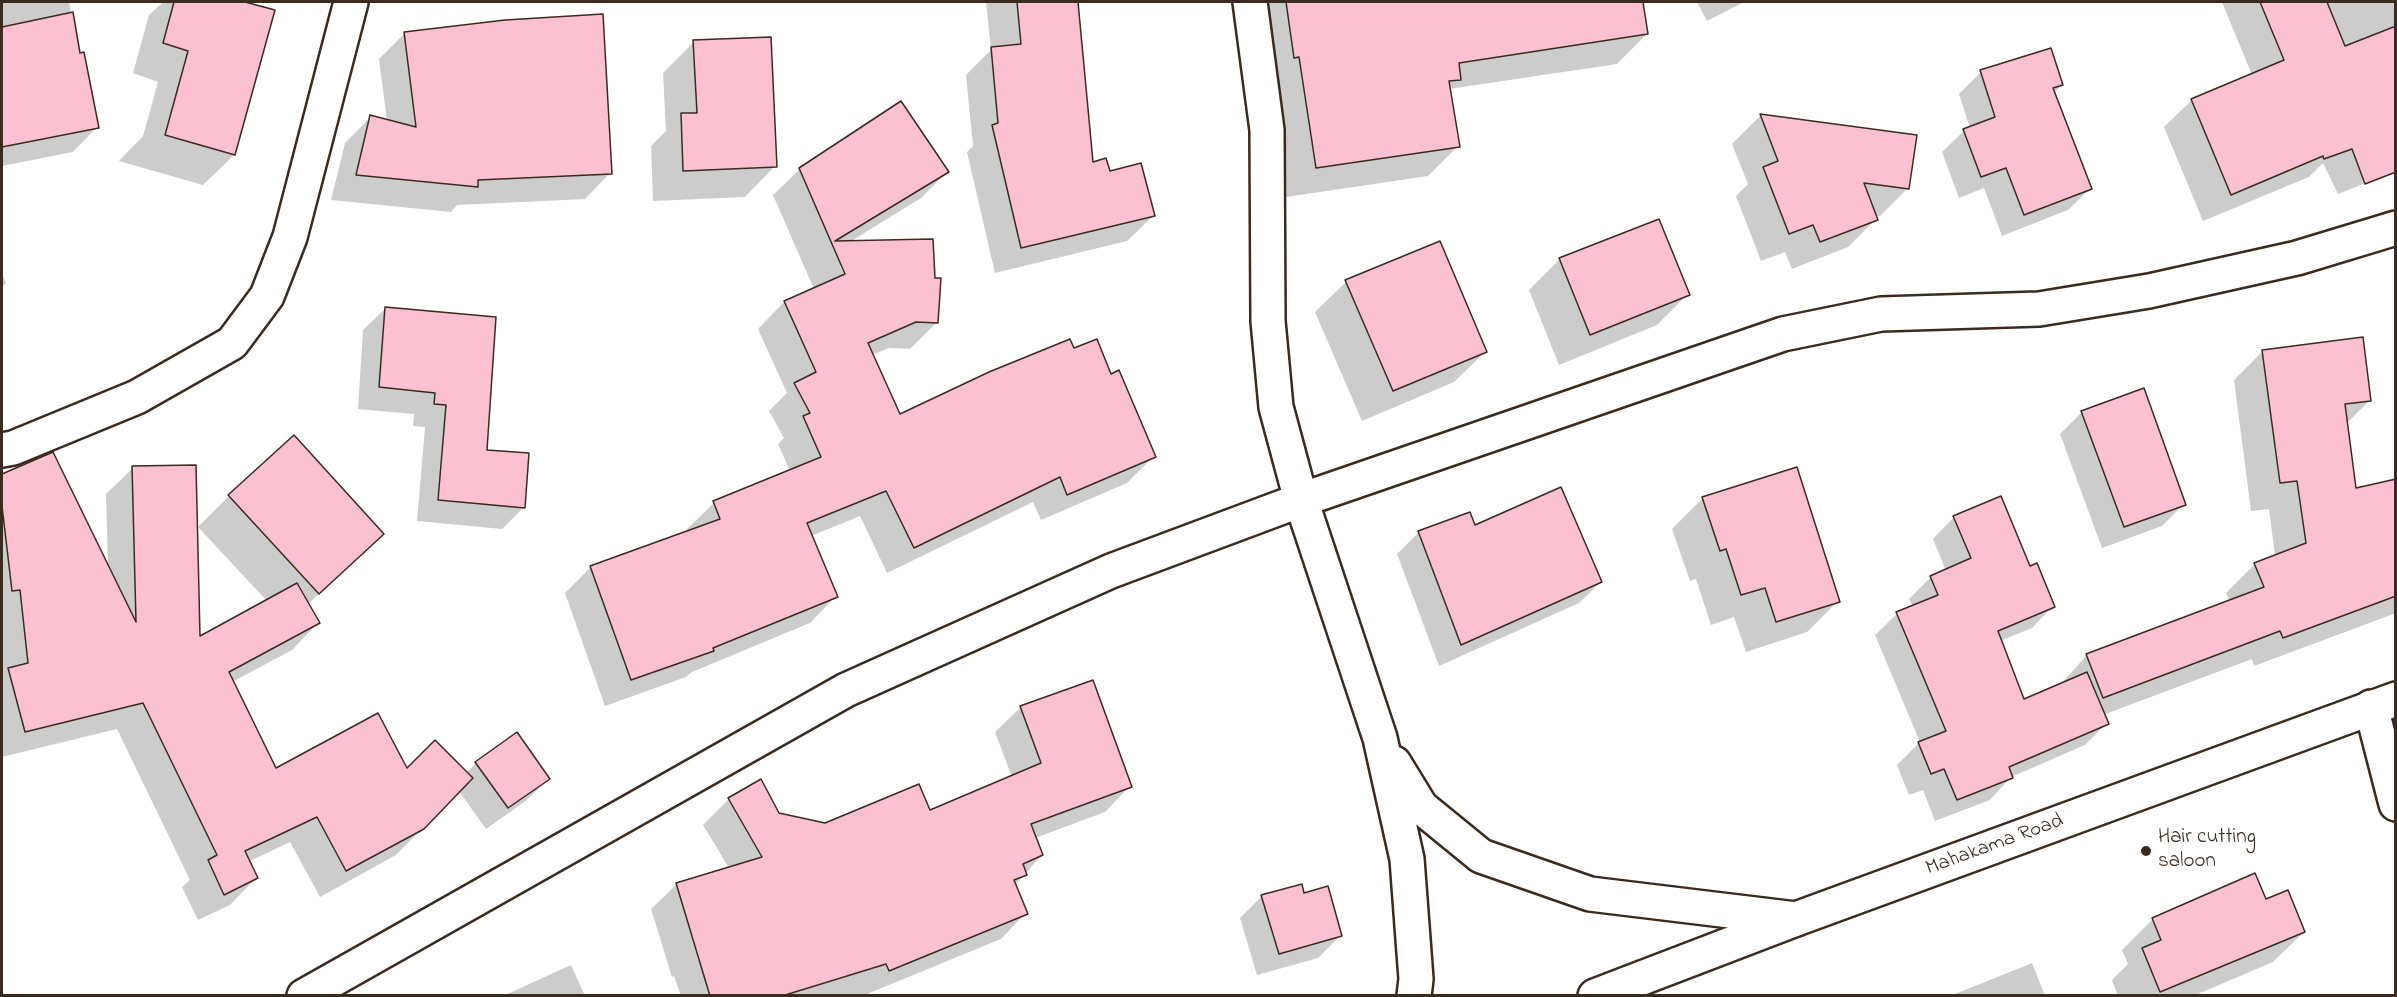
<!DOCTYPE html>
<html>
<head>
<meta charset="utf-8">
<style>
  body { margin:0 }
  #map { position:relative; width:2397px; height:997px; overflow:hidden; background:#fff; font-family:"Indie Flower",sans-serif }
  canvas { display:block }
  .frame { position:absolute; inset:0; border:3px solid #3b2a1e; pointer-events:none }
</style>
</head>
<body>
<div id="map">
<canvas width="2397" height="997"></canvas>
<div class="frame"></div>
</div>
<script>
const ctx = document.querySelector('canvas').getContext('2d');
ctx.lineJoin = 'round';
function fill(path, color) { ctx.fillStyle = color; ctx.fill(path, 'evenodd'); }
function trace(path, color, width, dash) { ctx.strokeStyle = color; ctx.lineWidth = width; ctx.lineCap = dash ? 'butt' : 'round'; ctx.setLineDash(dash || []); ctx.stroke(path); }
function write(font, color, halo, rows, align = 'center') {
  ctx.font = font + ' "Indie Flower",sans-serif'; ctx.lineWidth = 6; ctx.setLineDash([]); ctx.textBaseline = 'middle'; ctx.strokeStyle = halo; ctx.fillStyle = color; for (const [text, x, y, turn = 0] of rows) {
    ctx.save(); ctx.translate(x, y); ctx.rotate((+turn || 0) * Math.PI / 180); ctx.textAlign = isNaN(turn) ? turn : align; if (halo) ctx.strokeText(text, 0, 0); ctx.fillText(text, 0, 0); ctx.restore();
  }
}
fill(new Path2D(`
  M 2,2 L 69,2 L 79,54 L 97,127 L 73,152 L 2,166 Z
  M 163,2 L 239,2 L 273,11 L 234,155 L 203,185 L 119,161 L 143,136 L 158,82 L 133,73 L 149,15 Z
  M 986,2 L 1076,2 L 1092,164 L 1109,172 L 1153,216 L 1127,241 L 995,273 L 967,152 L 973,146 L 966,75 L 991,50 Z
  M 1250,2 L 1642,2 L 1647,34 L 1617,64 L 1449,89 L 1458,146 L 1428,176 L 1286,197 L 1269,86 Z
  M 1697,2 L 1744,2 L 1707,21 Z
  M 2222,2 L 2396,2 L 2396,171 L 2338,194 L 2323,163 L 2309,177 L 2203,221 L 2164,127 L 2192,100 L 2252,75 Z
  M 505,21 L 610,173 L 585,199 L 457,205 L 451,212 L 331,200 L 345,143 L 371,117 L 387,121 L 379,59 L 404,34 Z
  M 694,42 L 775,166 L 745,197 L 653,201 L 651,146 L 666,131 L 663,73 Z
  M 1981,72 L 2062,85 L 2054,93 L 2090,189 L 2068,210 L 2002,236 L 1984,188 L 1959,198 L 1942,152 L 1964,131 L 1970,128 L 1959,94 Z
  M 1760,116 L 1915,136 L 1908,188 L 1880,216 L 1875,216 L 1876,219 L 1848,247 L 1792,269 L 1785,252 L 1761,261 L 1736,196 L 1748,184 L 1732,144 Z
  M 800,169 L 947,172 L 921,198 L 848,243 L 937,322 L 910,349 L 889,348 L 872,355 L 900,416 L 1074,350 L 1110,375 L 1154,456 L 1127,483 L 1041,520 L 1033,502 L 887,573 L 860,516 L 811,536 L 836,596 L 810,623 L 692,672 L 686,677 L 605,706 L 565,593 L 591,567 L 688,532 L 687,529 L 714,503 L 790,471 L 778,444 L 784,438 L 769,411 L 787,393 L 758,329 L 784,302 L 814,289 L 773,195 ZM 840,266 L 843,266 L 847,281 Z
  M 1560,259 L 1688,294 L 1657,325 L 1559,365 L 1529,290 Z
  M 2,275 L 6,283 L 2,287 Z
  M 1346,282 L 1485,352 L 1454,382 L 1362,421 L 1315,312 Z
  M 385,309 L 524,507 L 502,529 L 417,521 L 425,427 L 413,426 L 414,414 L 358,409 L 363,330 Z
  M 2263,351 L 2369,401 L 2346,424 L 2355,490 L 2396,481 L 2396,613 L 2254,666 L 2252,659 L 2103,715 L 2107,723 L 2085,745 L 2011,777 L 1990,800 L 1935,821 L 1923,790 L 1909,795 L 1897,765 L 1920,742 L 1875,635 L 1897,614 L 1913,607 L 1909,599 L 1931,577 L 1946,571 L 1933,539 L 1954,517 L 2029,568 L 2053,606 L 2032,628 L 2000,641 L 2023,701 L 2059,686 L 2087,655 L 2230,602 L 2226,593 L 2255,564 L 2275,556 L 2269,509 L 2251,511 L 2234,380 Z
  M 2082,412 L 2184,504 L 2162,526 L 2102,548 L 2060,434 Z
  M 53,454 L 108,567 L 106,494 L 133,468 L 198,638 L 267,601 L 198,527 L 229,496 L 382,534 L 308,604 L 318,623 L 292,650 L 232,682 L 275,770 L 466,773 L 476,763 L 548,779 L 527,800 L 486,829 L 459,791 L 396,855 L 320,897 L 290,842 L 248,862 L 256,878 L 230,905 L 198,920 L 182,887 L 190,880 L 117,729 L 2,757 L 2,476 Z
  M 1703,498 L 1838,601 L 1807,632 L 1746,652 L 1734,617 L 1711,625 L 1696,579 L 1690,581 L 1672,529 Z
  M 1419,532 L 1601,582 L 1579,603 L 1439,666 L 1397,554 Z
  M 1021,707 L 1130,786 L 1105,812 L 1035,838 L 1042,855 L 1015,885 L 1026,913 L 1001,939 L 862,996 L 681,996 L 674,976 L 672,977 L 651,909 L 677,884 L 729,868 L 703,825 L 729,799 L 760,782 L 778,815 L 825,825 L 930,812 L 1012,777 L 995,732 Z
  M 1303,895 L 1340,936 L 1318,958 L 1257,975 L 1240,918 L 1262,896 Z
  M 2265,901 L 2304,932 L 2273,962 L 2193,996 L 2118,996 L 2112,980 L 2128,964 L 2122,950 L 2153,919 Z
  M 2032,963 L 2045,996 L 1950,996 Z
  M 571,965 L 585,996 L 503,996 Z`), '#0003');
const building = new Path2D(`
  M 174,2 L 245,2 L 275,10 L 235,155 L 165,135 L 188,51 L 163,43 Z
  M 1017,2 L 1078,2 L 1093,162 L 1106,158 L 1110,171 L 1141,163 L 1155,216 L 1021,248 L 992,125 L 998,123 L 991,47 L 1021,44 Z
  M 1286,2 L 1643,2 L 1648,34 L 1459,63 L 1461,80 L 1449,81 L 1460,147 L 1316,168 L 1299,57 L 1294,58 Z
  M 2260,2 L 2327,2 L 2345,46 L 2396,26 L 2396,172 L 2365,184 L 2352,149 L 2324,159 L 2323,156 L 2231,195 L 2191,99 L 2284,60 Z
  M 73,12 L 80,53 L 84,52 L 99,128 L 2,147 L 2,27 Z
  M 603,14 L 612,174 L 478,180 L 478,187 L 356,175 L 370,115 L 416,127 L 404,32 L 505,20 Z
  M 771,37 L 777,167 L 683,171 L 681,113 L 697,113 L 693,40 Z
  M 2051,48 L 2063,85 L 2053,88 L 2092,189 L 2024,215 L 2006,168 L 1981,177 L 1963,129 L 1995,117 L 1980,70 Z
  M 901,101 L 949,172 L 835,241 L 933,239 L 935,278 L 941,278 L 938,323 L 916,322 L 868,343 L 900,414 L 989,372 L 1070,339 L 1074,348 L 1097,339 L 1111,374 L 1119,370 L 1156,457 L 1067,495 L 1060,477 L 914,548 L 886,491 L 807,523 L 838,597 L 713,648 L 714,651 L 631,680 L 590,566 L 720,519 L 713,501 L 821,457 L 803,416 L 810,413 L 794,383 L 816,372 L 784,301 L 845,274 L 799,168 Z
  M 1760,114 L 1917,135 L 1909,189 L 1864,183 L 1878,220 L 1820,242 L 1813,225 L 1789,234 L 1763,167 L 1778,161 Z
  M 1659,219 L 1690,295 L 1590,335 L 1559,258 Z
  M 1440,241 L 1487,352 L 1393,391 L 1345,280 Z
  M 385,307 L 496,317 L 487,450 L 529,453 L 525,508 L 438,500 L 446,405 L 434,404 L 435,393 L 379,387 Z
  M 2363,337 L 2371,401 L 2345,404 L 2356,488 L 2396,479 L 2396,596 L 2283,638 L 2280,631 L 2103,698 L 2086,654 L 2264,587 L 2254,563 L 2306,543 L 2297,481 L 2280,483 L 2262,350 Z
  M 2144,388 L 2186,505 L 2124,527 L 2081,411 Z
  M 294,435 L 384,534 L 319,594 L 228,495 Z
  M 53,452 L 136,622 L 132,466 L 196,465 L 200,636 L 297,583 L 320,623 L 229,672 L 276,768 L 378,713 L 407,768 L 435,740 L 473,778 L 424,829 L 346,871 L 317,817 L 245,851 L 258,878 L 224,895 L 208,860 L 217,855 L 143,703 L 25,732 L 8,668 L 28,663 L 20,590 L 12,591 L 2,506 L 2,474 Z
  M 1797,467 L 1840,602 L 1776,622 L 1765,588 L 1741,595 L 1726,549 L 1720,551 L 1702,497 Z
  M 1561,487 L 1602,582 L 1461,645 L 1418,531 L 1470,512 L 1475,525 Z
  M 2001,496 L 2030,566 L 2037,563 L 2055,607 L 1998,631 L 2024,699 L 2087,672 L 2109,724 L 2009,767 L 2013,778 L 1957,800 L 1944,769 L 1931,774 L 1918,742 L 1946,731 L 1896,612 L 1938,595 L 1930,576 L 1971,558 L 1953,516 Z
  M 1093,680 L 1132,787 L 1031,824 L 1043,855 L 1023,864 L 1027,875 L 1014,880 L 1028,914 L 889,971 L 886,964 L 782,996 L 710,996 L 676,883 L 762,857 L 728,798 L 761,779 L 779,813 L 825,823 L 919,784 L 930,810 L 1041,763 L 1020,706 Z
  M 517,732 L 550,779 L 508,808 L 475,762 Z
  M 2255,873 L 2266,899 L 2288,890 L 2305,932 L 2160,992 L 2142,948 L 2161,940 L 2152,918 Z
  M 1302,884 L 1304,893 L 1328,886 L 1342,936 L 1279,954 L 1261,895 Z`);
fill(building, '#fbc1d2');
trace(building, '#3b2a1e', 1.5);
const minor = new Path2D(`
  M 1250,2 L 1267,130 L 1268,321 L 1276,407 L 1301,500 L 1380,738 L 1407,859 L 1416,979 L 1414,996
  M 2,450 L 13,448 L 137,397 L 232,343 L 267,296 L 290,237 L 351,2
  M 2371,707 L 2396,804
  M 1394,763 L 1421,807 L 1481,856 L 1590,894 L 1796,919
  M 304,996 L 846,690 L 1111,571 L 1301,500 L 1783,334 L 1881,314 L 2039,309 L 2149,291 L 2297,258 L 2396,228`);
const tertiary = new Path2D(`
  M 1595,996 L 1796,919 L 2396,699`);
trace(minor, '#3b2a1e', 38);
trace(tertiary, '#3b2a1e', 38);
trace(minor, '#fff', 33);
trace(tertiary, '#fff', 33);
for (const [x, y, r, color] of [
  [2146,851,6,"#3b2a1e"]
]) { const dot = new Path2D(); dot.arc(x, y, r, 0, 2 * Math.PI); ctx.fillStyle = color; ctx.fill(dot); trace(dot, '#fff', 2); }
write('21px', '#3b2a1e', '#fff', [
  ["Hair cutting",2158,839],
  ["saloon",2158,863]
], 'left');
write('21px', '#3b2a1e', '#fff', [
  ["Mahakama Road",1995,846,-20]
]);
</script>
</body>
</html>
